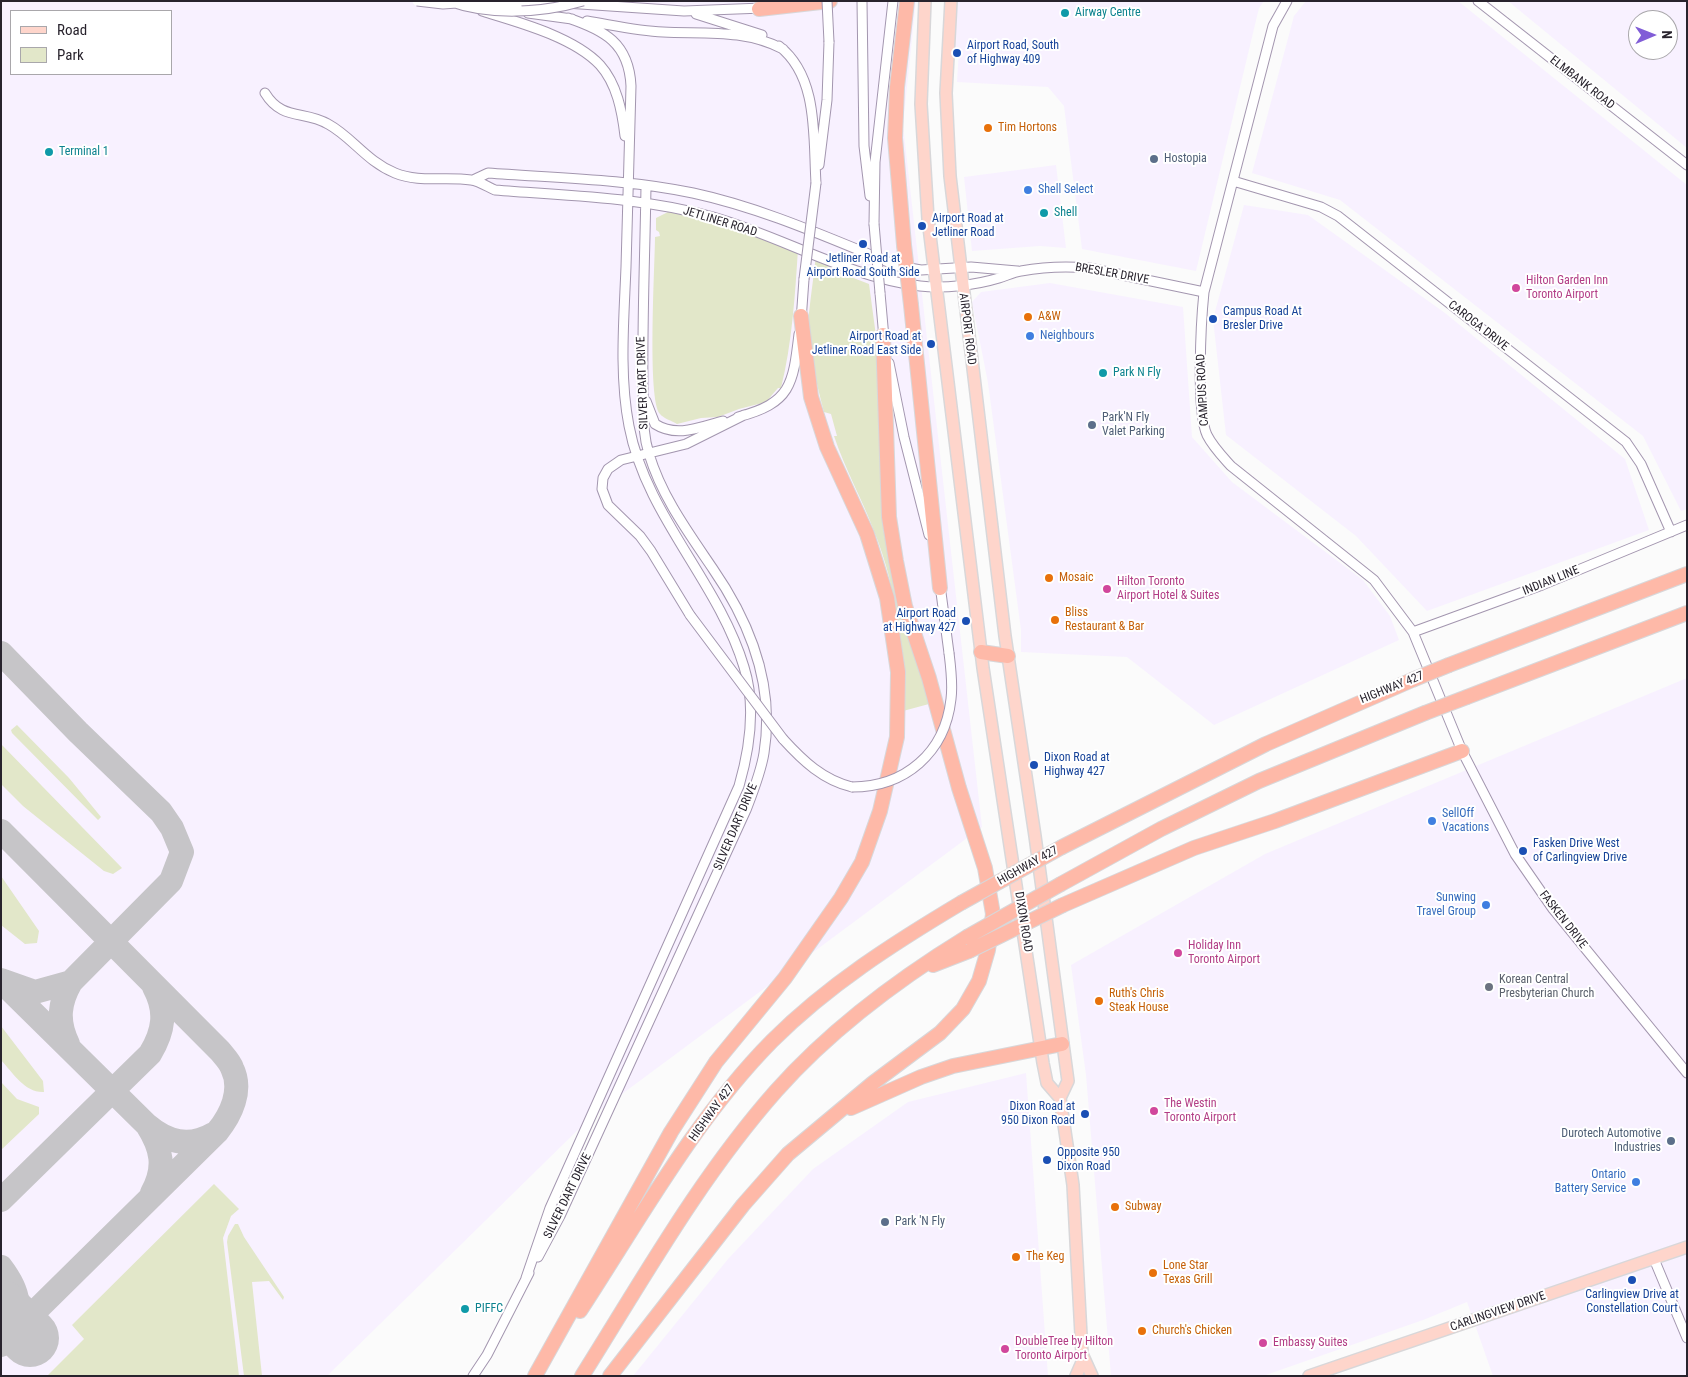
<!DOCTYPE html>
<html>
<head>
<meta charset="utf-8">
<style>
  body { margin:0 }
  #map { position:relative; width:1688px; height:1377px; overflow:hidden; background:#fbfbfb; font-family:"Roboto Condensed",sans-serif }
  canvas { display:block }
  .frame { position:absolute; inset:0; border:2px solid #28232d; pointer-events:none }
  .legend { position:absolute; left:10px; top:10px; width:162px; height:65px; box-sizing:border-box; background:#fff; border:1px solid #a9a7ab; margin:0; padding:6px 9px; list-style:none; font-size:15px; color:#28232d }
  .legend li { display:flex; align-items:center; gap:10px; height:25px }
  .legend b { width:25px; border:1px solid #a9a7ab }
  .north { position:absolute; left:1628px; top:10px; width:50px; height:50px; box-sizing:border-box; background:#fff; border:1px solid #a9a7ab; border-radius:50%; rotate:89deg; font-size:14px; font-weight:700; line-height:20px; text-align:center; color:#28232d }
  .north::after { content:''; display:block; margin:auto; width:18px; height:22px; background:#815dd7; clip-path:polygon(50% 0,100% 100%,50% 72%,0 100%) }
</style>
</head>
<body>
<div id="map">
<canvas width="1688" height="1377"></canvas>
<div class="frame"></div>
<ul class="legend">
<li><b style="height:6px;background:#fed5cb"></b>Road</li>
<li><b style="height:14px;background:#e2e7c9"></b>Park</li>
</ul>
<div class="north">N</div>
</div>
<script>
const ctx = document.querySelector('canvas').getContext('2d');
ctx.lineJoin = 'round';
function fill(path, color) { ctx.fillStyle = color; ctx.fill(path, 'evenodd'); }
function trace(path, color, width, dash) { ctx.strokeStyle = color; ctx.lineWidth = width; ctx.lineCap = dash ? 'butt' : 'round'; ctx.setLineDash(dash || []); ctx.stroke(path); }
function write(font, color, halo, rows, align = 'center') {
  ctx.font = font + ' "Roboto Condensed",sans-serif'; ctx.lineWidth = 4; ctx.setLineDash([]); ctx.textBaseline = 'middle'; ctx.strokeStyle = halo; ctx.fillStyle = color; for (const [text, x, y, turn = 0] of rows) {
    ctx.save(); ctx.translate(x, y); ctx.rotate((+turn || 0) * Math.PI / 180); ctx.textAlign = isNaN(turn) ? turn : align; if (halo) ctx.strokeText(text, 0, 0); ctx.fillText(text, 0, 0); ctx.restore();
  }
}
fill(new Path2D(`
  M 1,1 L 916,1 L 903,125 L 982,827 L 591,1117 L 327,1376 L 1,1376 ZM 11,11 L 171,11 L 171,74 L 11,74 Z
  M 957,1 L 1264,1 L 1259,8 L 1196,271 L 1082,249 L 1064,106 L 1048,87 L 957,82 L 959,49 L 954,48 Z
  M 1306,1 L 1458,1 L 1687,185 L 1687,509 L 1681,511 L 1643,436 L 1340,200 L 1252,173 L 1294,16 Z
  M 1508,1 L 1687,1 L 1687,148 ZM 1638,20 L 1668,20 L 1668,50 L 1638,50 Z
  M 1056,165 L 1066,248 L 1040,246 L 972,251 L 964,177 Z
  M 1244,205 L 1308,215 L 1445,313 L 1625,459 L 1649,530 L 1427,611 L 1356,536 L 1226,435 L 1213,319 Z
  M 1050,283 L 1183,307 L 1192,437 L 1232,482 L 1363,580 L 1390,616 L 1399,640 L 1214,725 L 1127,657 L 1021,652 L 1021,630 L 988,383 L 972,302 L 981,292 Z
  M 1687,678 L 1687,1376 L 1493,1376 L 1467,1302 L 1423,1320 L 1263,1376 L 1111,1376 L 1086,1075 L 1071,965 L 1265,854 Z
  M 1026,1073 L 1048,1376 L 633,1376 L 728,1259 L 813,1169 L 908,1102 Z`), '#f8f1ff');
fill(new Path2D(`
  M 668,212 L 691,216 L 798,249 C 795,296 792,343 781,388 L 778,388 L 766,402 L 739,409 L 718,417 L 701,418 L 677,424 C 672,421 663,418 660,414 C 647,400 655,264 655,237 L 660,236 L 659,232 L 656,230 L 656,218 Z
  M 816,255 L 833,270 L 869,284 L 876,336 L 883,528 L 895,590 L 929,701 L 929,704 L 903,711 C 903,649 898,590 874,531 C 862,499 845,469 834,436 L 837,436 L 831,414 L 824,412 C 816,381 807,345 809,313 C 811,294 814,274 816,255 Z
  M 17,725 L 69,778 L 101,817 L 98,820 L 12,733 L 11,730 Z
  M 1,744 L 122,868 L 113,874 L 104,871 L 23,806 L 1,784 Z
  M 1,876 L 39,931 L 37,943 L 25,944 L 1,925 Z
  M 1,1026 L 43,1081 L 44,1092 C 25,1093 13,1073 1,1060 Z
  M 1,1082 L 17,1099 L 39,1107 L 39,1114 L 1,1150 Z
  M 214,1184 L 239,1209 L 231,1216 L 223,1238 L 239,1376 L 47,1376 L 84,1339 L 72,1325 Z
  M 235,1224 L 238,1224 L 244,1237 L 284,1297 L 283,1300 L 269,1281 L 252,1282 L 262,1376 L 244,1376 L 227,1242 L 228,1236 Z`), '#e2e7c9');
trace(new Path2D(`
  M 1,653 L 78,732 L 161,812 L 172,828 L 182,852 L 171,881 L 71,982 L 35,992 L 1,980
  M 1,831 L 220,1051 C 224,1056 230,1062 232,1068 C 243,1090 231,1115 217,1132 L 1,1345
  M 4,984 L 147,1125 C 162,1149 166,1167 152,1193
  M 68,1044 C 57,1021 59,1003 71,982
  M 147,1125 C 167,1142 189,1148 213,1134
  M 1,1200 L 150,1054 C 164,1031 167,1011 154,987
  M 1,1267 C 20,1292 23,1309 8,1337`), '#c6c5c8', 24);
trace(new Path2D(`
  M 1,1309 L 30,1338`), '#c6c5c8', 58);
const minor = new Path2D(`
  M 862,1 L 864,146 L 870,196
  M 1287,1 L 1273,26 L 1204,292 C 1201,321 1196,411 1207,435 C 1213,447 1222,456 1231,466 L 1374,580 L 1413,632 L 1462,751 L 1515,854 L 1553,909 L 1687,1073
  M 1478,1 L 1687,165
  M 509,5 L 551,2 L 684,11 L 763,8
  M 482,11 C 518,22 574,37 600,65 C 617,84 622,111 625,136
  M 528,13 L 572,19
  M 696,14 L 762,35
  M 587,21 C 612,25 638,31 663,32 C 705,34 745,29 783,49
  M 779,46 C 819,77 813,138 816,183
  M 265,93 C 282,121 304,110 328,124 C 352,137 366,161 395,173 C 419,183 446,176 471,180 C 479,181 488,187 495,190 C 568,196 642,197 713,217 C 783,237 848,277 920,286 C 944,289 976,285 999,278 C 1006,276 1013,272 1021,271 C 1043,267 1066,266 1089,268 L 1204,292
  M 819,165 L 827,100 L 829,42
  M 473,180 L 488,173 C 556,178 626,179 693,193 C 763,208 831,239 898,266 L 921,270 L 971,267 L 1017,271
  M 1233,181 L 1321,207 L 1338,216 L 1626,442 L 1641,464 L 1671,532
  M 874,224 L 875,162 L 893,1
  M 880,293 L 884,338
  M 801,321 L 804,279
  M 889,363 L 904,437 L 929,535
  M 646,401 L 655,424 C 677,438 700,427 723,421
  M 738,417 C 791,403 793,385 799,334
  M 940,585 L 949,653
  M 690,615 L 651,551 L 640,536 L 608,505 L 602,489 L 603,478 L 608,469 L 621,460 L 686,444 L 744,415
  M 1413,632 L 1542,585 L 1687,525
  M 783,739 C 803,761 823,780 852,787
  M 538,1257 L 560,1216 L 746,810 C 753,792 761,772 764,753 C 775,685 751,624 713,569 C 688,532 662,497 649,454 C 642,432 644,412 643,390 C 642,322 645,254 646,186
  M 1654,1259 L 1687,1338
  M 526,1278 L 550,1208 L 739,786 C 750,748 756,705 744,667 C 718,581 646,516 629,426 C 619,375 624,319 626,267 C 628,207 629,146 631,86 C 629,43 604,30 568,18
  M 473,1376 L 487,1355 L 529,1273`);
const major = new Path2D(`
  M 925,1 L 921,104 L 928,219 L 983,668 L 1043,1063 L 1047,1083 L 1060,1098 L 1073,1185 L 1082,1354 L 1092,1376
  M 951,1 L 946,93 L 950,176 L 1005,636 L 1035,836 L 1068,1081 L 1060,1098
  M 1076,1376 L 1083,1360
  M 1309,1376 L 1687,1247`);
const highway = new Path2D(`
  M 759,9 L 830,1
  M 904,245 L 895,138 L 897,87 L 907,1
  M 911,305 L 940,588
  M 981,652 L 1008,656
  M 1449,665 L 1687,574
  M 1467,697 L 1687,613
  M 1062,847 L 1266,744 L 1412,680
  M 1061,884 L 1161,829 L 1259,781 L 1425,713
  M 1063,905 L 1194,848 L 1275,821 L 1462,751
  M 933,965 L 969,951
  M 851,1108 L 921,1077 L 953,1066 L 1062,1044
  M 580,1311 C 640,1219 695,1119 772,1041 C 828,985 894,943 961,903
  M 535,1376 L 671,1132 L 716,1062 L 785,978 L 841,898 L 862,862 L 880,811 L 897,737 L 898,672 L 887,598 L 867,534 L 827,447 L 811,397 L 801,316
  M 582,1376 C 643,1279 700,1177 776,1091 C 831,1029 897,980 967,937
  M 610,1376 L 743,1205 L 788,1154 L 873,1083 L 940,1033 L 963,1009 L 979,981 L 988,950 L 993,914 L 985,868 L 959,788 L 929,678 L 905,606 L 896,561 L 889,517 L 883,335`);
trace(minor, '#a396af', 11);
trace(major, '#d8d7d9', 14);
trace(highway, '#d8d7d9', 16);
trace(minor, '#fff', 9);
trace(major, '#fed5cb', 11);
trace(highway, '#feb9a8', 14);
const minorBridge = new Path2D(`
  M 417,1 L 443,4 L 485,1
  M 449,1 C 490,16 542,13 583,1
  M 486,1 L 517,6
  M 827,1 L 829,42
  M 874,224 L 880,293
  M 804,279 L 816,183
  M 690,615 L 783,739
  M 852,787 C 905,787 945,753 951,699 C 953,684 951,669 949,653`);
const highwayBridge = new Path2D(`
  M 904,245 L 911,305
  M 1412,680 L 1449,665
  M 1425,713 L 1467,697
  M 961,903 L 1062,847
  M 967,937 L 1061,884
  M 969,951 L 1063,905`);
trace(minorBridge, '#a396af', 11, []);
trace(highwayBridge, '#d8d7d9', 16, []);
trace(minorBridge, '#fff', 9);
trace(highwayBridge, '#feb9a8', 14);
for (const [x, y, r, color] of [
  [1065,13,5,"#0f9aa8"],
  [957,53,5,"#1a4fb4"],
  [988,128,5,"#e8710a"],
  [49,152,5,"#0f9aa8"],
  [1154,159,5,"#5c6f8a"],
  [1028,190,5,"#3f7fe0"],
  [1044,213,5,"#0f9aa8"],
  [922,226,5,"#1a4fb4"],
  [863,244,5,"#1a4fb4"],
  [1516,288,5,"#d1479c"],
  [1028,317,5,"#e8710a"],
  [1213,319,5,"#1a4fb4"],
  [1030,336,5,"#3f7fe0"],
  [931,344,5,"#1a4fb4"],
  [1103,373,5,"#0f9aa8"],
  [1092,425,5,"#5c6f8a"],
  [1049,578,5,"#e8710a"],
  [1107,589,5,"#d1479c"],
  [1055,620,5,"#e8710a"],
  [966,621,5,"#1a4fb4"],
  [1034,765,5,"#1a4fb4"],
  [1432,821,5,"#3f7fe0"],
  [1523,851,5,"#1a4fb4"],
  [1486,905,5,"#3f7fe0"],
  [1178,953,5,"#d1479c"],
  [1489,987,5,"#6b7280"],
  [1099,1001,5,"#e8710a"],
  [1154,1111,5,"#d1479c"],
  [1085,1114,5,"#1a4fb4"],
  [1671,1141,5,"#5c6f8a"],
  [1047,1160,5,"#1a4fb4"],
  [1636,1182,5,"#3f7fe0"],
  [1115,1207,5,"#e8710a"],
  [885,1222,5,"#5c6f8a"],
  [1016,1257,5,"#e8710a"],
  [1153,1273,5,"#e8710a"],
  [1632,1280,5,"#1a4fb4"],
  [465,1309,5,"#0f9aa8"],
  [1142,1331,5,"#e8710a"],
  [1263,1343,5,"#d1479c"],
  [1005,1349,5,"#d1479c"]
]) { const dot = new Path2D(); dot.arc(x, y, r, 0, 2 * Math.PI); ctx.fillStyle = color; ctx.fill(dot); trace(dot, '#fff', 2); }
write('12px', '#0d838f', '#fff', [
  ["Airway Centre",1075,13],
  ["Terminal 1",59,152],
  ["Shell",1054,213],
  ["Park N Fly",1113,373],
  ["PIFFC",475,1309]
], 'left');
write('12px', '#164399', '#fff', [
  ["Airport Road, South",967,46],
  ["of Highway 409",967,60],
  ["Airport Road at",932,219],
  ["Jetliner Road",932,233],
  ["Jetliner Road at",863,259,"center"],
  ["Airport Road South Side",863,273,"center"],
  ["Campus Road At",1223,312],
  ["Bresler Drive",1223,326],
  ["Airport Road at",921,337,"right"],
  ["Jetliner Road East Side",921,351,"right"],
  ["Airport Road",956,614,"right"],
  ["at Highway 427",956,628,"right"],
  ["Dixon Road at",1044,758],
  ["Highway 427",1044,772],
  ["Fasken Drive West",1533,844],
  ["of Carlingview Drive",1533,858],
  ["Dixon Road at",1075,1107,"right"],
  ["950 Dixon Road",1075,1121,"right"],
  ["Opposite 950",1057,1153],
  ["Dixon Road",1057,1167],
  ["Carlingview Drive at",1632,1295,"center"],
  ["Constellation Court",1632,1309,"center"]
], 'left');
write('12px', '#28232d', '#fff', [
  ["ELMBANK ROAD",1582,83,38],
  ["JETLINER ROAD",720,222,17],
  ["BRESLER DRIVE",1112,274,10],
  ["CAROGA DRIVE",1478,326,38],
  ["AIRPORT ROAD",967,329,83],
  ["SILVER DART DRIVE",643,383,-92],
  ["CAMPUS ROAD",1203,390,-93],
  ["INDIAN LINE",1551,581,-22],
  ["HIGHWAY 427",1392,688,-22],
  ["SILVER DART DRIVE",736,827,-67],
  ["HIGHWAY 427",1028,866,-29],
  ["FASKEN DRIVE",1563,920,52],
  ["DIXON ROAD",1023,922,81],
  ["HIGHWAY 427",712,1113,-54],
  ["SILVER DART DRIVE",568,1196,-64],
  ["CARLINGVIEW DRIVE",1498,1312,-19]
]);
write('12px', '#c56008', '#fff', [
  ["Tim Hortons",998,128],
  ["A&W",1038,317],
  ["Mosaic",1059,578],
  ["Bliss",1065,613],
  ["Restaurant & Bar",1065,627],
  ["Ruth's Chris",1109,994],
  ["Steak House",1109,1008],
  ["Subway",1125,1207],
  ["The Keg",1026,1257],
  ["Lone Star",1163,1266],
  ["Texas Grill",1163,1280],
  ["Church's Chicken",1152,1331]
], 'left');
write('12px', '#4e5e75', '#fff', [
  ["Hostopia",1164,159],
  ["Park'N Fly",1102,418],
  ["Valet Parking",1102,432],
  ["Durotech Automotive",1661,1134,"right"],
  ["Industries",1661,1148,"right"],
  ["Park 'N Fly",895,1222]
], 'left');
write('12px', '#366cbe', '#fff', [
  ["Shell Select",1038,190],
  ["Neighbours",1040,336],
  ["SellOff",1442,814],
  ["Vacations",1442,828],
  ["Sunwing",1476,898,"right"],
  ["Travel Group",1476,912,"right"],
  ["Ontario",1626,1175,"right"],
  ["Battery Service",1626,1189,"right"]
], 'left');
write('12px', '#b23c85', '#fff', [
  ["Hilton Garden Inn",1526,281],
  ["Toronto Airport",1526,295],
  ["Hilton Toronto",1117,582],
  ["Airport Hotel & Suites",1117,596],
  ["Holiday Inn",1188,946],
  ["Toronto Airport",1188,960],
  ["The Westin",1164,1104],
  ["Toronto Airport",1164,1118],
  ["DoubleTree by Hilton",1015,1342],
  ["Toronto Airport",1015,1356],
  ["Embassy Suites",1273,1343]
], 'left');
write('12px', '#5b616d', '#fff', [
  ["Korean Central",1499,980],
  ["Presbyterian Church",1499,994]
], 'left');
</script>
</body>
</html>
